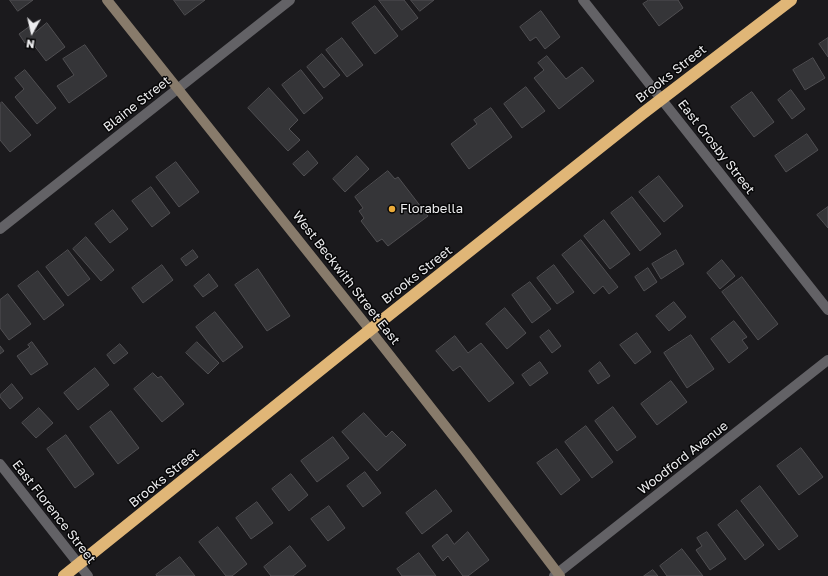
<!DOCTYPE html>
<html>
<head>
<meta charset="utf-8">
<style>
  body { margin:0 }
  #map { position:relative; width:828px; height:576px; overflow:hidden; background:#1b1a1d; font-family:"Golos Text",sans-serif }
  canvas { display:block }
  .north { position:absolute; left:12px; top:12px; width:40px; height:40px; -webkit-text-stroke:3px #060607; paint-order:stroke; rotate:188deg; font-size:11px; font-weight:700; line-height:16px; text-align:center; color:#ececee }
  .north::after { content:''; display:block; margin:auto; width:14px; height:18px; background:#ececee; clip-path:polygon(50% 0,100% 100%,50% 72%,0 100%) }
</style>
</head>
<body>
<div id="map">
<canvas width="828" height="576"></canvas>
<div class="north">N</div>
</div>
<script>
const ctx = document.querySelector('canvas').getContext('2d');
ctx.lineJoin = 'round';
function fill(path, color) { ctx.fillStyle = color; ctx.fill(path, 'evenodd'); }
function trace(path, color, width, dash) { ctx.strokeStyle = color; ctx.lineWidth = width; ctx.lineCap = dash ? 'butt' : 'round'; ctx.setLineDash(dash || []); ctx.stroke(path); }
function write(font, color, halo, rows, align = 'center') {
  ctx.font = font + ' "Golos Text",sans-serif'; ctx.lineWidth = 3; ctx.setLineDash([]); ctx.textBaseline = 'middle'; ctx.strokeStyle = halo; ctx.fillStyle = color; for (const [text, x, y, turn = 0] of rows) {
    ctx.save(); ctx.translate(x, y); ctx.rotate((+turn || 0) * Math.PI / 180); ctx.textAlign = isNaN(turn) ? turn : align; if (halo) ctx.strokeText(text, 0, 0); ctx.fillText(text, 0, 0); ctx.restore();
  }
}
const building = new Path2D(`
  M 10,0 L 33,0 L 18,11 Z
  M 174,0 L 205,0 L 185,15 Z
  M 379,0 L 404,0 L 418,18 L 402,30 Z
  M 411,0 L 434,0 L 420,11 Z
  M 649,0 L 678,0 L 683,8 L 659,26 L 643,4 Z
  M 375,6 L 398,36 L 375,54 L 352,23 Z
  M 541,11 L 560,37 L 545,49 L 536,37 L 530,41 L 520,27 Z
  M 47,23 L 65,47 L 46,61 L 30,40 L 25,43 L 19,34 L 30,26 L 35,32 Z
  M 342,38 L 363,65 L 347,77 L 326,50 Z
  M 828,38 L 828,57 L 819,44 Z
  M 85,45 L 107,76 L 69,103 L 57,86 L 74,75 L 63,59 Z
  M 322,54 L 340,75 L 324,88 L 307,67 Z
  M 547,56 L 566,79 L 582,67 L 594,81 L 559,109 L 534,78 L 544,70 L 538,63 Z
  M 813,58 L 825,78 L 805,90 L 793,70 Z
  M 25,70 L 56,108 L 37,124 L 15,97 L 24,89 L 15,78 Z
  M 301,70 L 323,98 L 304,114 L 282,85 Z
  M 526,87 L 545,111 L 522,128 L 504,104 Z
  M 269,88 L 298,120 L 289,129 L 300,140 L 288,151 L 248,108 Z
  M 791,90 L 805,109 L 792,119 L 778,100 Z
  M 752,92 L 774,122 L 754,137 L 731,107 Z
  M 2,102 L 31,135 L 10,152 L 0,140 L 0,104 Z
  M 491,108 L 512,137 L 469,169 L 451,144 L 477,124 L 474,120 Z
  M 807,134 L 818,150 L 786,172 L 775,156 Z
  M 308,151 L 318,163 L 304,176 L 293,164 Z
  M 357,156 L 369,169 L 345,192 L 333,179 Z
  M 176,162 L 199,192 L 179,207 L 156,177 Z
  M 388,171 L 395,179 L 398,177 L 428,216 L 388,246 L 382,239 L 377,242 L 361,221 L 364,218 L 359,211 L 363,208 L 355,197 Z
  M 659,176 L 683,206 L 664,222 L 639,192 Z
  M 151,187 L 170,213 L 152,227 L 132,201 Z
  M 632,197 L 661,234 L 640,251 L 611,213 Z
  M 828,207 L 828,228 L 817,215 Z
  M 113,210 L 128,229 L 110,243 L 95,224 Z
  M 604,220 L 630,254 L 610,269 L 584,236 Z
  M 86,237 L 114,270 L 101,281 L 73,249 Z
  M 581,240 L 618,287 L 609,294 L 603,286 L 594,294 L 562,255 Z
  M 68,250 L 90,279 L 68,296 L 46,267 Z
  M 193,250 L 198,257 L 186,266 L 181,259 Z
  M 676,250 L 684,264 L 661,279 L 652,264 Z
  M 722,260 L 735,276 L 720,289 L 707,273 Z
  M 162,265 L 173,280 L 143,303 L 132,288 Z
  M 554,265 L 574,292 L 557,304 L 537,278 Z
  M 648,268 L 657,282 L 644,291 L 635,277 Z
  M 258,269 L 290,316 L 267,331 L 235,285 Z
  M 38,271 L 64,305 L 44,320 L 18,286 Z
  M 209,274 L 218,286 L 203,297 L 194,286 Z
  M 742,277 L 778,324 L 758,340 L 722,292 Z
  M 530,282 L 551,309 L 532,323 L 512,295 Z
  M 8,294 L 31,324 L 9,340 L 0,328 L 0,300 Z
  M 674,302 L 686,317 L 669,331 L 656,316 Z
  M 505,308 L 526,333 L 507,349 L 486,324 Z
  M 215,312 L 243,347 L 223,362 L 196,327 Z
  M 734,321 L 747,337 L 742,340 L 748,348 L 729,363 L 711,339 Z
  M 549,330 L 561,346 L 552,353 L 540,337 Z
  M 637,333 L 651,352 L 635,364 L 620,345 Z
  M 691,335 L 714,369 L 687,388 L 664,353 Z
  M 455,336 L 468,353 L 481,343 L 514,383 L 489,402 L 460,366 L 453,371 L 436,351 Z
  M 32,342 L 48,364 L 31,375 L 17,356 L 30,347 L 28,345 Z
  M 197,342 L 219,363 L 208,374 L 186,353 Z
  M 120,344 L 128,353 L 114,364 L 107,355 Z
  M 0,346 L 4,351 L 0,354 Z
  M 540,362 L 548,373 L 530,386 L 522,375 Z
  M 600,362 L 610,376 L 598,384 L 589,371 Z
  M 95,368 L 109,385 L 78,410 L 64,393 Z
  M 153,373 L 158,378 L 161,376 L 184,404 L 162,422 L 134,389 Z
  M 671,381 L 687,402 L 657,425 L 641,404 Z
  M 12,384 L 23,398 L 10,409 L 0,397 L 0,395 Z
  M 613,407 L 636,437 L 617,451 L 595,421 Z
  M 39,408 L 53,423 L 36,438 L 22,423 Z
  M 111,411 L 139,448 L 118,464 L 90,427 Z
  M 364,413 L 386,437 L 392,431 L 406,445 L 377,471 L 342,432 Z
  M 586,426 L 613,462 L 592,478 L 565,442 Z
  M 66,435 L 94,474 L 75,488 L 47,449 Z
  M 333,437 L 349,458 L 317,482 L 301,461 Z
  M 801,448 L 823,477 L 799,495 L 777,466 Z
  M 557,449 L 580,480 L 561,495 L 537,463 Z
  M 365,472 L 381,493 L 363,507 L 347,486 Z
  M 291,474 L 308,495 L 289,511 L 272,489 Z
  M 760,486 L 798,536 L 779,550 L 741,501 Z
  M 436,490 L 452,511 L 422,534 L 406,513 Z
  M 257,502 L 273,523 L 251,539 L 236,518 Z
  M 329,506 L 345,528 L 328,541 L 311,519 Z
  M 737,510 L 764,545 L 745,560 L 718,525 Z
  M 218,527 L 247,564 L 232,576 L 226,576 L 199,542 Z
  M 468,532 L 489,560 L 468,576 L 463,576 L 448,556 L 443,561 L 432,546 L 447,534 L 454,544 Z
  M 707,532 L 726,559 L 710,570 L 696,550 L 702,546 L 697,538 Z
  M 290,546 L 306,566 L 293,576 L 271,576 L 264,567 Z
  M 682,549 L 703,576 L 667,576 L 660,566 Z
  M 419,553 L 436,576 L 402,576 L 397,569 Z
  M 180,557 L 195,576 L 157,576 L 156,575 Z
  M 653,570 L 658,576 L 644,576 Z`);
fill(building, '#353538');
trace(building, '#504f52', 1);
trace(new Path2D(`
  M 583,0 L 828,310
  M 0,229 L 290,0
  M 0,464 L 88,576
  M 554,576 L 828,360`), '#636266', 10);
trace(new Path2D(`
  M 107,0 L 370,330 L 465,451 L 560,576`), '#887b6b', 10);
trace(new Path2D(`
  M 64,576 L 370,330 L 642,114 L 791,0`), '#e0b677', 12);
for (const [x, y, r, color] of [
  [392,209,4,"#eaaa39"]
]) { const dot = new Path2D(); dot.arc(x, y, r, 0, 2 * Math.PI); ctx.fillStyle = color; ctx.fill(dot); trace(dot, '#060607', 1.5); }
write('13px', '#ececee', '#060607', [
  ["Brooks Street",671,74,-38],
  ["Blaine Street",137,104,-38],
  ["East Crosby Street",716,147,52],
  ["Brooks Street",417,275,-38],
  ["West Beckwith Street East",346,278,52],
  ["Woodford Avenue",683,458,-38],
  ["Brooks Street",164,478,-39],
  ["East Florence Street",54,512,52]
]);
write('13px', '#ececee', '#060607', [
  ["Florabella",400,209]
], 'left');
</script>
</body>
</html>
